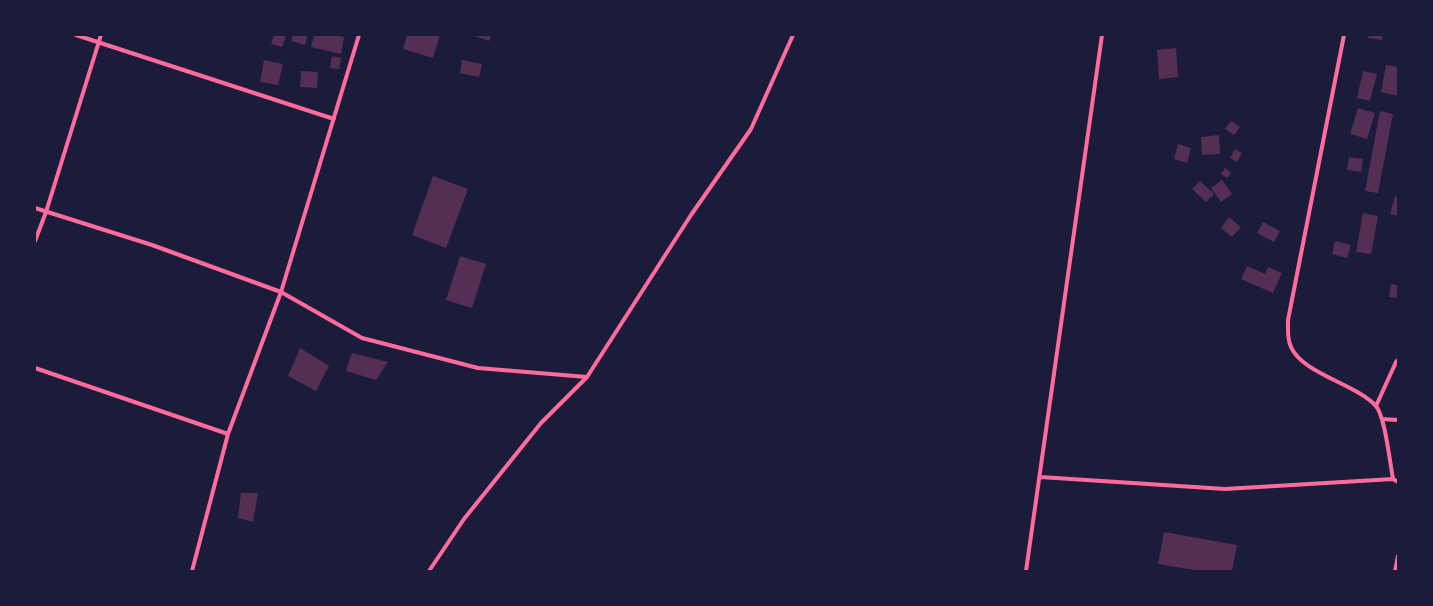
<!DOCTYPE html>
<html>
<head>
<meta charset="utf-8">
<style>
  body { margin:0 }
  #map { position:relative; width:1433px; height:606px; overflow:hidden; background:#1b1b3a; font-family:Quicksand,sans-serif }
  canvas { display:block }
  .frame { position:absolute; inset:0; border:36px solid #1b1b3a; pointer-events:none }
</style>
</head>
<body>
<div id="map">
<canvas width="1433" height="606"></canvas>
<div class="frame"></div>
</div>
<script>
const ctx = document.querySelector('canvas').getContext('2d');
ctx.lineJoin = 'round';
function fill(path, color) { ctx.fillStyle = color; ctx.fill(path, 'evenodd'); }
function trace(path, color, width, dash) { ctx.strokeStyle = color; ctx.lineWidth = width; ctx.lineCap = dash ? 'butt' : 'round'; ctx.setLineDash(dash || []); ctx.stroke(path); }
fill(new Path2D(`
  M 274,35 L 286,35 L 282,47 L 271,44 Z
  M 293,35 L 308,35 L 305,45 L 291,41 Z
  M 314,35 L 333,35 L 344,37 L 341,54 L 311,47 Z
  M 407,35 L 440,35 L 433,58 L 403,49 Z
  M 472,35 L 491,35 L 489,41 Z
  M 1369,35 L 1383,35 L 1382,40 L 1368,38 Z
  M 1176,48 L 1178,77 L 1159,79 L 1157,50 Z
  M 332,56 L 341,58 L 339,69 L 330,68 Z
  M 264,60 L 283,64 L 278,85 L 260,82 Z
  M 462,60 L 482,64 L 479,77 L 460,73 Z
  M 1386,65 L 1398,67 L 1398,96 L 1381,92 Z
  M 301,71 L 318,72 L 317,88 L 300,87 Z
  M 1363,71 L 1377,74 L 1370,101 L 1357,98 Z
  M 1358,108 L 1375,113 L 1367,139 L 1350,134 Z
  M 1380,111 L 1393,114 L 1378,193 L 1365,191 Z
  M 1231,121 L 1240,127 L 1234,135 L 1225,129 Z
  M 1219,135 L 1220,154 L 1202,155 L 1201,137 Z
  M 1178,144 L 1191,148 L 1187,163 L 1174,159 Z
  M 1235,149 L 1242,153 L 1237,162 L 1230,158 Z
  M 1349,157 L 1363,159 L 1361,172 L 1347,170 Z
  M 1225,168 L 1231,173 L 1227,178 L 1221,174 Z
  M 433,176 L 468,189 L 446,248 L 412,235 Z
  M 1222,180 L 1232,194 L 1221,202 L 1211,188 Z
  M 1200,181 L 1214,194 L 1206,202 L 1192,189 Z
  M 1395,196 L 1398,197 L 1398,216 L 1390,214 Z
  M 1363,213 L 1378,216 L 1371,254 L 1356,252 Z
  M 1229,217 L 1241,227 L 1232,237 L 1221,228 Z
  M 1263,222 L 1280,231 L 1274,242 L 1257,233 Z
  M 1335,241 L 1351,245 L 1347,258 L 1332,254 Z
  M 460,256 L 486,264 L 472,308 L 446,300 Z
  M 1247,266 L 1265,274 L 1268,267 L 1282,273 L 1273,293 L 1241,279 Z
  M 1391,284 L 1398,285 L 1398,298 L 1389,297 Z
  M 300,348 L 329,366 L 316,391 L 288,376 Z
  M 352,353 L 388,362 L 376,380 L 346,371 Z
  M 241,493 L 258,493 L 253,522 L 238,518 Z
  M 1164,532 L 1237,545 L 1232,571 L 1200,571 L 1158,564 Z`), '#542f53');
trace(new Path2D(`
  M 76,35 L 334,119
  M 1344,35 L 1288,320 C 1288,329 1287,339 1291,347 C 1302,373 1355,384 1375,405 C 1385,414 1390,464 1393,479
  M 35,208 L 152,245 L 281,292 L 362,338 L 478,368 L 587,377
  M 35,241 L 46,212 L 101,35
  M 35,368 L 228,434
  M 1376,406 L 1396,362 L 1398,360
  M 1382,419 L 1398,420
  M 1040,477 L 1225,489 L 1393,479 L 1398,482
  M 192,571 L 228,434 L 281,292 L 359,35
  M 429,571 L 464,519 L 541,423 L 587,377 L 691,215 L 751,129 L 793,35
  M 1026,571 L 1102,35
  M 1395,571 L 1398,556`), '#ff6b9d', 4);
</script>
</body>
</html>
